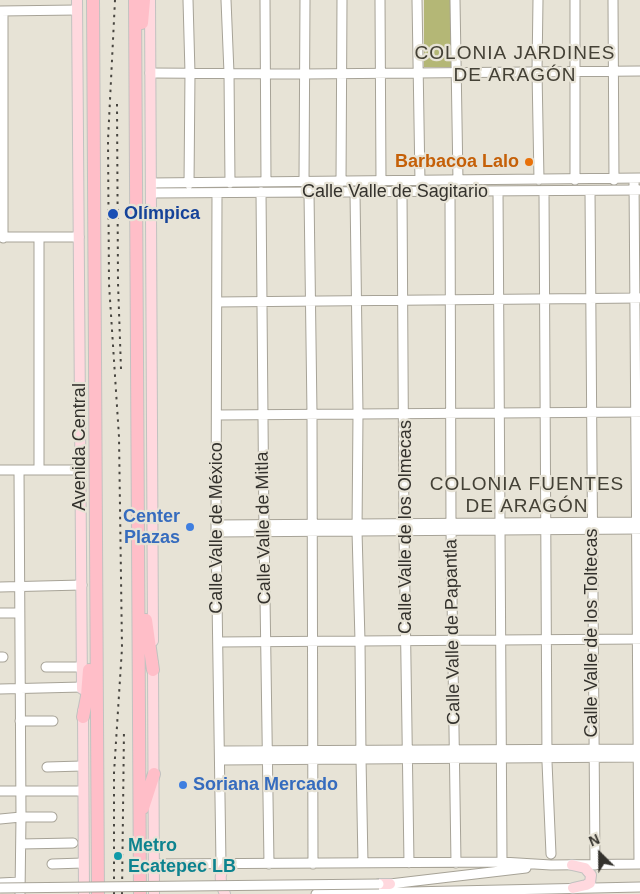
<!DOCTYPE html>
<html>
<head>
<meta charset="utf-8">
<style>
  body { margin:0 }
  #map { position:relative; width:640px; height:894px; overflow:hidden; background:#e7e3d6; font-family:Helvetica,sans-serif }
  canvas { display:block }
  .north { position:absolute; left:575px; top:829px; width:50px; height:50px; -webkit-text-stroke:4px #e7e3d6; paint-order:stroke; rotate:337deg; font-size:14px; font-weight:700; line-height:20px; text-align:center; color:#34322d }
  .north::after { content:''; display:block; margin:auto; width:18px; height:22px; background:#34322d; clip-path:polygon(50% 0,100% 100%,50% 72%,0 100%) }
</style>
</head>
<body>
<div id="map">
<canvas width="640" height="894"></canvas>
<div class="north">N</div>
</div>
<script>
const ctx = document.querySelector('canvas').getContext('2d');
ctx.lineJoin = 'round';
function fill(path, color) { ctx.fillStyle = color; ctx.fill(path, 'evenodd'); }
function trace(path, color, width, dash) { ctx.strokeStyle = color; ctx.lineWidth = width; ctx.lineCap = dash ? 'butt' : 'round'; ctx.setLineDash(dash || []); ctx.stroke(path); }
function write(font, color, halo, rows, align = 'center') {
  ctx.font = font + ' Helvetica,sans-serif'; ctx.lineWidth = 4.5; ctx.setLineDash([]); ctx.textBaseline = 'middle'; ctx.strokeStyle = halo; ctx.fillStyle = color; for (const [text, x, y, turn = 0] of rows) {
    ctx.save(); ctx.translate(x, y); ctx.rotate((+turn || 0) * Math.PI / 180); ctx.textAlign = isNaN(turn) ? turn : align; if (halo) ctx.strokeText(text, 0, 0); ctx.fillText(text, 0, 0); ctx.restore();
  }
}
fill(new Path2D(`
  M 424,0 L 451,0 L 452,67 L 424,67 Z`), '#b4b776');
const minor = new Path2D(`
  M 188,0 L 190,73 L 189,184
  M 226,0 L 229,73 L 230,183
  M 265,0 L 266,182
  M 380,0 L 381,182
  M 417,0 L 420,182
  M 455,0 L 458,181
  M 538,0 L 537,71 L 539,180
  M 575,0 L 575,180
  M 613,0 L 614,180
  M 0,11 L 77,10
  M 3,11 L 3,238
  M 150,73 L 304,74 L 640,71
  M 634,179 L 639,864
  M 304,182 L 305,0
  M 341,182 L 342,0
  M 151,183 L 640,178
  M 498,191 L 502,862
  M 544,191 L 547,762 L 551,854
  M 590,191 L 595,865
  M 261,192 L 264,531 L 269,864
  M 355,192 L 358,414 L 357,531 L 360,641 L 361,758 L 363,863
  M 402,192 L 404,531 L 409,863
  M 450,192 L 451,530 L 456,863
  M 151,193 L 640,190
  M 217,193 L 216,532 L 221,864
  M 309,193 L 312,414 L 313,864
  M 0,237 L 79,237
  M 39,237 L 39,470
  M 217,302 L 640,298
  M 217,415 L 640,412
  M 0,470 L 80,470
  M 19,470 L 21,817 L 20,894
  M 216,525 L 640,522
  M 216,532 L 640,529
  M 0,587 L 82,585
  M 0,613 L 19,613
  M 218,642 L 640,639
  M 0,657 L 3,657
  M 46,667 L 82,667
  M 0,689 L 82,687
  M 20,721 L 53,721
  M 220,751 L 640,749
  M 220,760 L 640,757
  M 47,767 L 82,766
  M 0,791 L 82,791
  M 0,819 L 21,817 L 52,817
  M 21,844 L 73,843
  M 52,864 L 83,863
  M 154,864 L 502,862 L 551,865 L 640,864
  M 0,883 L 20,882
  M 390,884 L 526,868
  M 316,894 L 640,887`);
const major = new Path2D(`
  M 77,0 L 82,689
  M 150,0 L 153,641
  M 153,663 L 154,894
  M 83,711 L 84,894
  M 572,865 L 585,868 L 591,875 L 590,883 L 586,885 L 573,888
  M 379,884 L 390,884
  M 225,894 C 220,883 217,869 230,864`);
const highway = new Path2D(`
  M 93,0 L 98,894
  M 135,0 L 140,894
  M 142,23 L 144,0
  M 146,620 L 153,670
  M 83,717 L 87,696 L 89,670
  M 143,808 L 154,774`);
trace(minor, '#a7a397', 11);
trace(major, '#c2c2c0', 12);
trace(highway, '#c2c2c0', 14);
trace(minor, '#fff', 9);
trace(major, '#ffd8de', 10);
trace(highway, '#ffbec8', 12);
trace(new Path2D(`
  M 117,104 L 118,283 L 121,369
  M 114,894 L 114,773 L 122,648 L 119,437 L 109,284 L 108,140 L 115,0
  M 122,894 L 124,729`), '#484640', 2, [2.5, 5]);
const minorBridge = new Path2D(`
  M 0,888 L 379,884`);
trace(minorBridge, '#a7a397', 11, []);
trace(minorBridge, '#fff', 9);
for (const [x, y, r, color] of [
  [529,162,5,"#e8710a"],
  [113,214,6,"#1a4fb4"],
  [190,527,5,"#3f7fe0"],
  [183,785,5,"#3f7fe0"],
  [118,856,5,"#0f9aa8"]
]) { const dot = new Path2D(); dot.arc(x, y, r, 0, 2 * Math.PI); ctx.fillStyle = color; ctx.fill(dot); trace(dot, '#e7e3d6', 2); }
write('bold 18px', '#c56008', '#e7e3d6', [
  ["Barbacoa Lalo",519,162]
], 'right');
write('18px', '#34322d', '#e7e3d6', [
  ["Calle Valle de Sagitario",395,192],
  ["Avenida Central",80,447,-90],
  ["Calle Valle de los Olmecas",406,527,-90],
  ["Calle Valle de México",217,528,-90],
  ["Calle Valle de Mitla",264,528,-91],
  ["Calle Valle de Papantla",453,632,-91],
  ["Calle Valle de los Toltecas",592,633,-90]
]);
write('bold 18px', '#164399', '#e7e3d6', [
  ["Olímpica",124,214]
], 'left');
write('bold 18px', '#366cbe', '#e7e3d6', [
  ["Center",180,517],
  ["Plazas",180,538],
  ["Soriana Mercado",193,785,"left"]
], 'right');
write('bold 18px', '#0d838f', '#e7e3d6', [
  ["Metro",128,846],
  ["Ecatepec LB",128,867]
], 'left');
ctx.letterSpacing = '1px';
write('19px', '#444136', '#e7e3d6', [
  ["COLONIA JARDINES",515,54],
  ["DE ARAGÓN",515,76],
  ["COLONIA FUENTES",527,485],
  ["DE ARAGÓN",527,507]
]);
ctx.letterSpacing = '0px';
</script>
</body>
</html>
